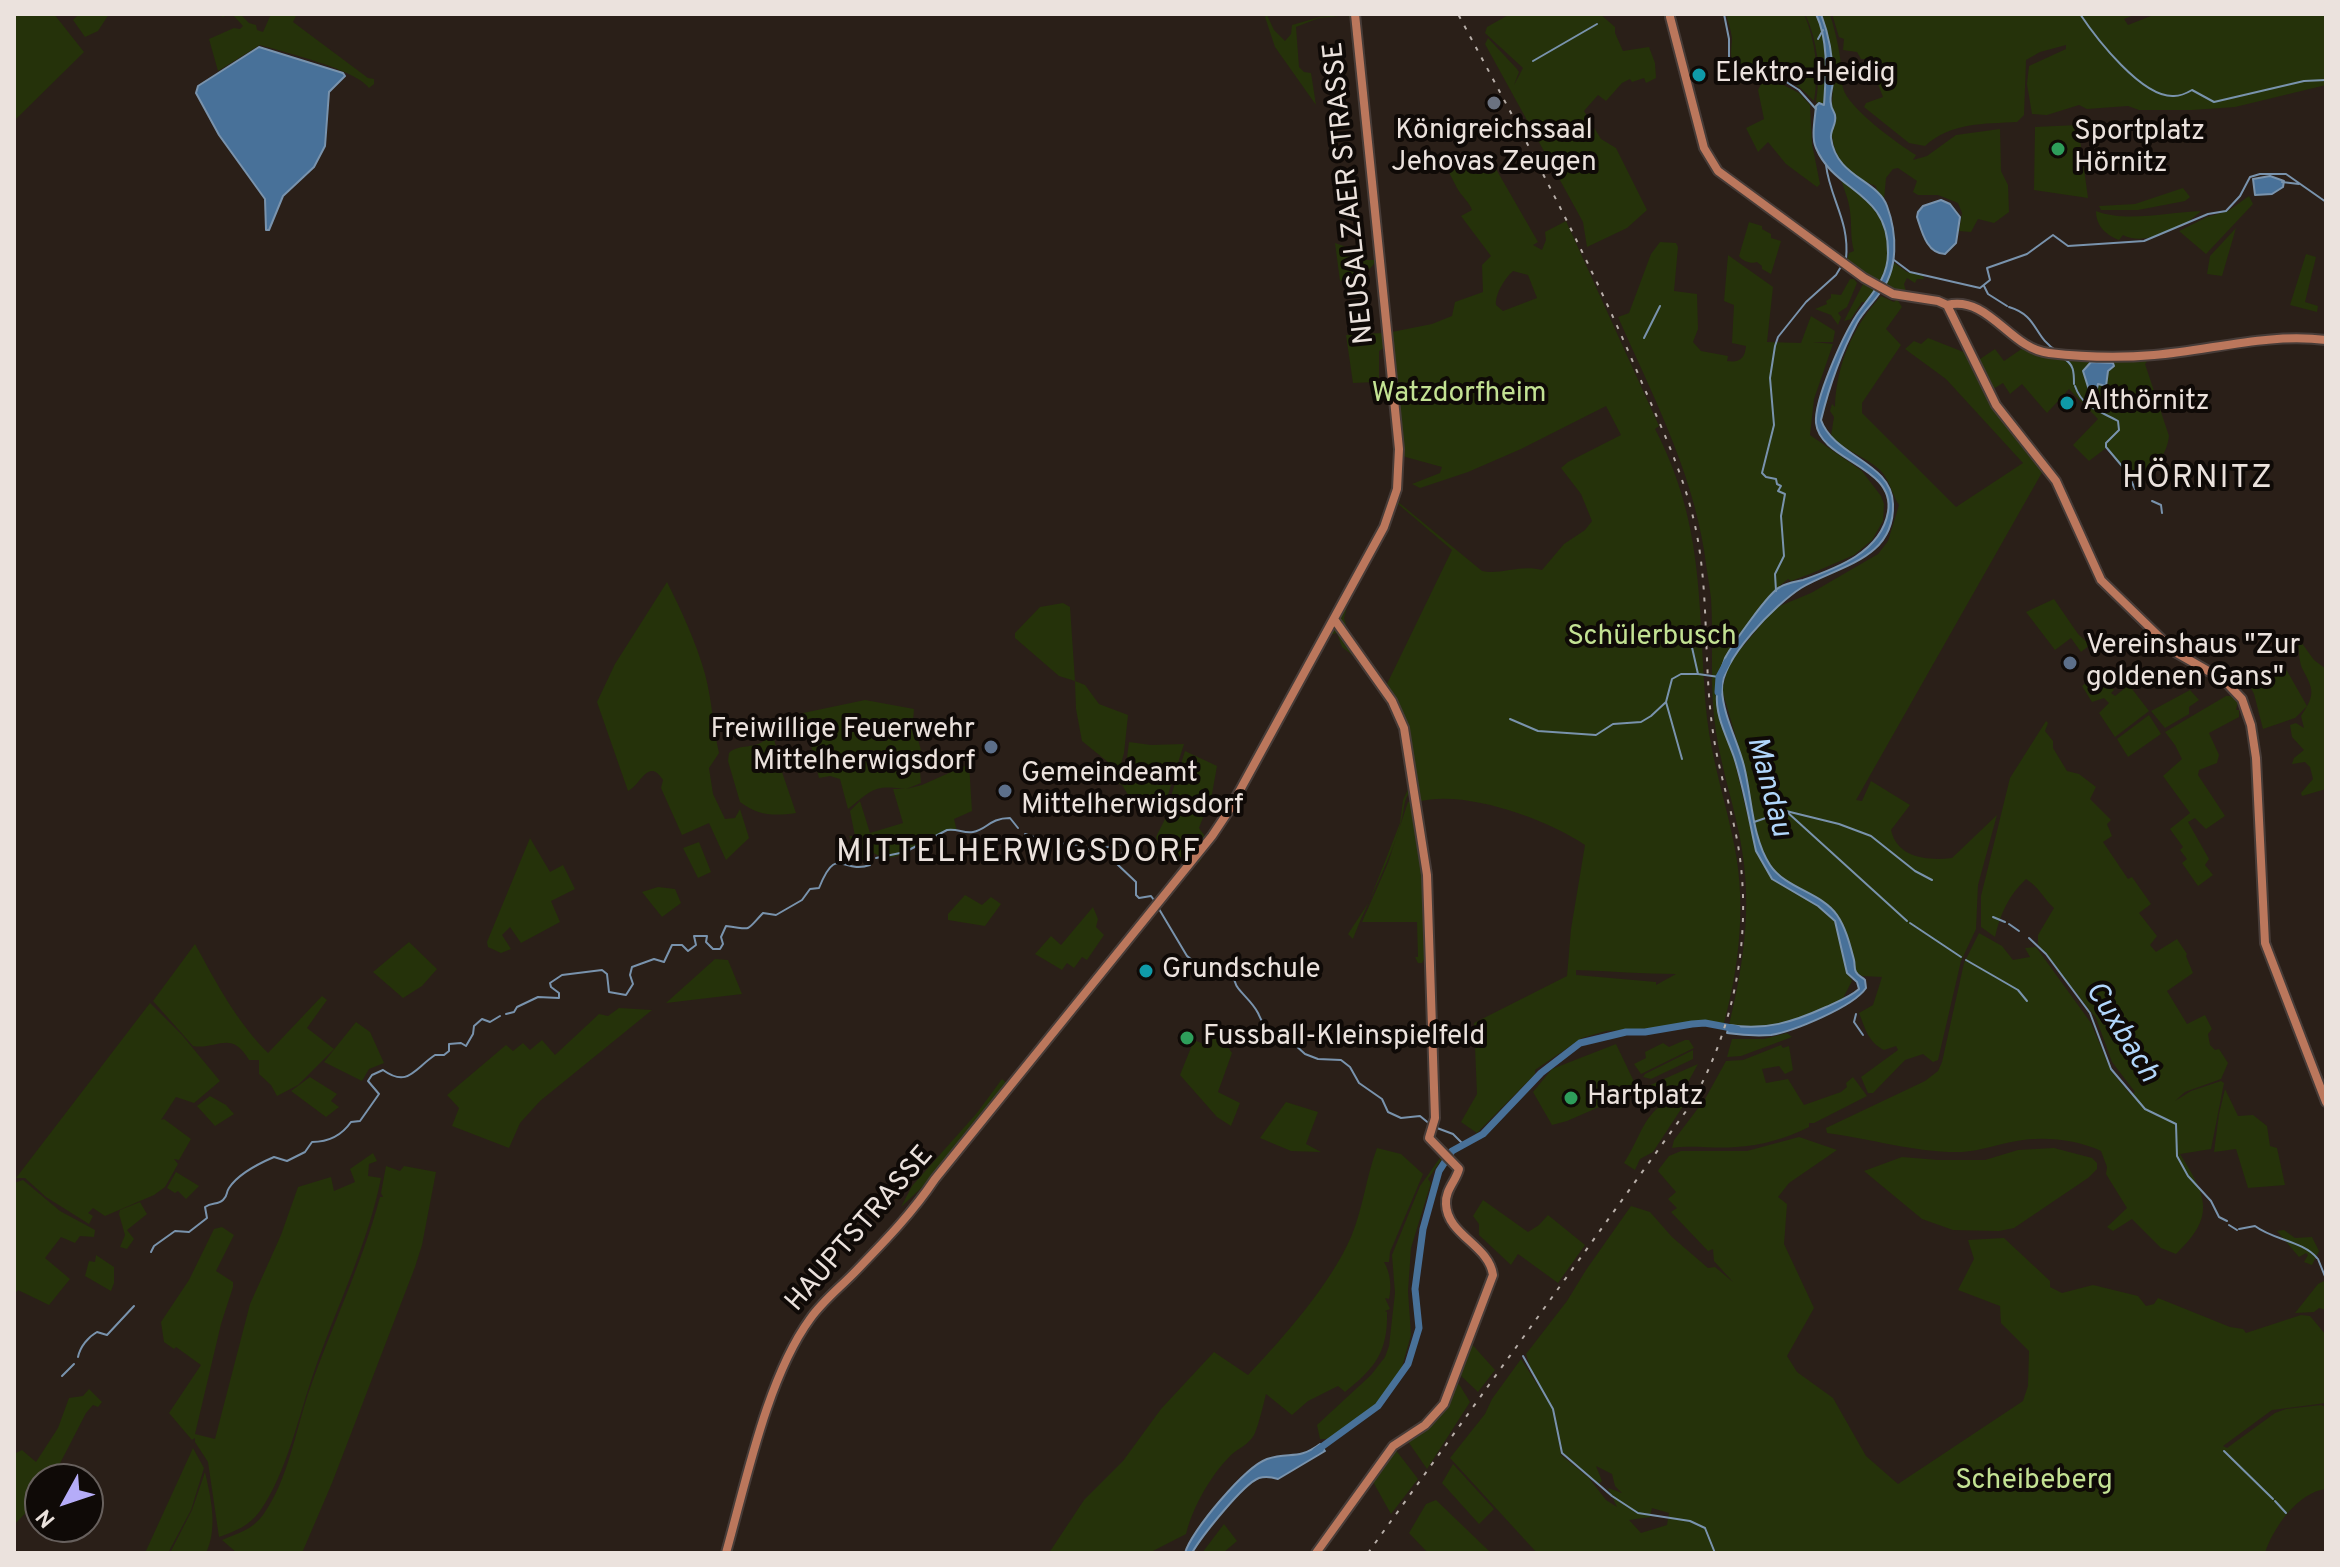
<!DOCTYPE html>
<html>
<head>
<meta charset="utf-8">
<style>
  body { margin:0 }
  #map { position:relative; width:2340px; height:1567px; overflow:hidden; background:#2a1f18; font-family:Overpass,sans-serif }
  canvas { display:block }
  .frame { position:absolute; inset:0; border:16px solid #ebe2dd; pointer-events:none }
  .north { position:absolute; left:24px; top:1463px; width:80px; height:80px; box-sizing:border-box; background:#0f0a07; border:2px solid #67605d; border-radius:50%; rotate:230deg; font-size:22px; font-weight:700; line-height:32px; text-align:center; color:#ebe2dd }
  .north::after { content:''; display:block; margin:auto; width:28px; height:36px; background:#b5acf8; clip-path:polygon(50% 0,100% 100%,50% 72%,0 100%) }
</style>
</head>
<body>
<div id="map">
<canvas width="2340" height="1567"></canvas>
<div class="frame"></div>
<div class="north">N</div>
</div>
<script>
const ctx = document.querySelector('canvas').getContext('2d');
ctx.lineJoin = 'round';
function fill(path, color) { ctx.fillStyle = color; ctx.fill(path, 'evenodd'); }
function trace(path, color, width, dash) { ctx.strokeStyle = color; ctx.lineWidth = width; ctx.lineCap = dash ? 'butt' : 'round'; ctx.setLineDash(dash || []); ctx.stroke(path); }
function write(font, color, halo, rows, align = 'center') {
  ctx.font = font + ' Overpass,sans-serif'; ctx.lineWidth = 8; ctx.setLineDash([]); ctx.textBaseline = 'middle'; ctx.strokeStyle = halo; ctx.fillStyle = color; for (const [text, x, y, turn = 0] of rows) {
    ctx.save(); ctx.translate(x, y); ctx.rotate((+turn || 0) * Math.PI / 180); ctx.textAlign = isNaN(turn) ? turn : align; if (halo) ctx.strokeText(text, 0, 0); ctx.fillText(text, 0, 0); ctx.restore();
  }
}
fill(new Path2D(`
  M 14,14 L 54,14 L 84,52 L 14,121 Z
  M 79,14 L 109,14 L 98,31 L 85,37 L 73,20 Z
  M 221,14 L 240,14 L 249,23 L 256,25 L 257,30 L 263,32 L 271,14 L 297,14 L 293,22 L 368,78 L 374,79 L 374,84 L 369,88 C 357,70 284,52 260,45 L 218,71 L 209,39 L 234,28 L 240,29 L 243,26 L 232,14 L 222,17 Z
  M 1352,14 L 1352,17 L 1349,18 L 1348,15 L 1319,18 L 1296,27 L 1299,67 L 1304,72 L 1311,73 L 1316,105 L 1275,47 L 1265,17 L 1267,15 L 1274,30 L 1285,41 L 1291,34 L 1292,25 L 1320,17 Z
  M 1510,14 L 1600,14 L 1615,27 L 1615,33 L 1623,51 L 1649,47 L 1655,63 L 1656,78 L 1646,83 L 1644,78 L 1632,82 L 1630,79 L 1622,83 L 1606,101 L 1598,95 L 1584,111 L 1601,139 L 1616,148 L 1647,210 L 1627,228 L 1587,247 L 1583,222 L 1485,44 L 1488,38 L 1517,69 L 1519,72 L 1514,85 L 1523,68 L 1485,33 L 1487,27 Z
  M 1726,14 L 1804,14 C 1816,42 1819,71 1814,101 C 1804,91 1793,80 1779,76 C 1765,72 1745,83 1734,63 C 1729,55 1732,47 1732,38 C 1731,30 1728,22 1726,14 Z
  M 1805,14 L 1816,14 C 1829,42 1826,75 1824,105 L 1816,102 C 1821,72 1818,42 1805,14 Z
  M 1821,14 L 1830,14 C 1834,28 1838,42 1840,57 C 1842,67 1840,78 1843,88 C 1848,108 1898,144 1916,155 L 1913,160 L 1927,156 L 1956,135 L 2000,129 L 2001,171 L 2008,185 L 2009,212 L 1994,223 L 1978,219 L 1971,232 L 1959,231 L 1962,213 L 1958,203 L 1938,195 L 1918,195 L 1913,192 L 1917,181 L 1898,168 L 1893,169 L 1886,178 L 1884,200 L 1877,191 L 1876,186 C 1821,166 1832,128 1833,82 C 1834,59 1829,35 1821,14 Z
  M 1832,14 L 2137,14 L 2124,19 L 2128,25 L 2156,14 L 2326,14 L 2326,85 L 2235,107 L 2192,110 L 2139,110 L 2128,106 L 2087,109 L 2079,105 L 2047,115 L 2032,114 L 2027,84 L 2029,66 L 2066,49 L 2066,45 L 2040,52 L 2026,60 L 2024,115 L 2017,122 C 1984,124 1951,122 1925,146 L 1909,143 L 1864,107 L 1866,103 L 1883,97 L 1874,74 L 1877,68 L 1871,59 L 1861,59 L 1857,52 L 1843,50 L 1844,39 L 1839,37 Z
  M 1774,80 L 1799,93 L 1810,105 L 1812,144 L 1820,184 L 1817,187 L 1786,164 L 1768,142 L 1758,152 L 1746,128 L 1764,119 L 1758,90 L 1761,84 Z
  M 2078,125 L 2088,198 L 2034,190 L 2035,127 Z
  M 1488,155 L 1538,242 L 1533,245 L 1542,250 L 1546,240 L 1545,232 L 1566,221 L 1659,426 L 1655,429 C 1707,529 1697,611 1707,718 C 1712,762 1727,806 1735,849 C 1746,906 1739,968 1724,1023 L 1691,1022 L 1658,1028 L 1606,1031 L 1582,1038 L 1535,1070 L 1535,1074 L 1477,1133 L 1461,1122 L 1477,1094 L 1474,1023 L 1567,976 L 1571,929 L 1585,845 C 1546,819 1464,789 1418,802 L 1406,728 L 1344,631 L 1339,615 L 1397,501 L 1482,571 C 1501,575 1521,564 1542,570 L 1564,544 L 1585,530 L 1592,521 L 1581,494 L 1561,468 L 1568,462 L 1621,435 L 1606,406 L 1521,449 L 1468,472 L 1420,488 L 1412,484 L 1440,473 L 1442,467 L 1402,456 L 1392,332 L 1432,324 L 1452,316 L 1455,302 L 1483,292 L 1482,265 L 1491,256 L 1461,216 L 1472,210 C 1469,201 1461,196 1457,188 C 1452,178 1447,169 1442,159 ZM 1513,271 L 1528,275 L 1537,298 L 1503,311 L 1496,305 C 1495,294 1505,278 1513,271 ZM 1398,504 L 1452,550 L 1386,686 L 1349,635 L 1344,618 L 1348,603 ZM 1576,970 C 1610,971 1643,974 1676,974 L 1656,985 L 1656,982 L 1576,975 Z
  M 1841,179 C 1879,206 1901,236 1881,284 L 1847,261 L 1849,253 L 1854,251 C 1850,237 1852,226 1850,211 C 1849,200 1844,190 1841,179 Z
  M 2183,188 L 2190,197 L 2185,201 L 2138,210 L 2101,210 L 2099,206 L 2135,204 Z
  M 2249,196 L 2253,204 L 2206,254 L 2179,231 L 2207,217 L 2228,211 Z
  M 2096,211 C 2127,223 2168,212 2201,211 C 2185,227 2144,247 2123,235 L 2119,240 C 2106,235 2096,226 2096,211 Z
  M 1749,222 L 1762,226 L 1762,229 L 1771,234 L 1771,238 L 1781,241 L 1771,274 L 1762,269 L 1762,266 L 1757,262 C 1752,264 1743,262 1739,256 Z
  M 2236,228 L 2222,276 L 2207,274 L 2210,256 Z
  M 1660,242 L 1676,243 L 1678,247 L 1674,291 L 1697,294 L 1698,329 L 1693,342 L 1701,351 L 1728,356 L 1727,361 C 1740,363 1745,358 1746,346 L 1732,343 L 1734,305 L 1724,301 L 1728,255 L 1773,287 L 1767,342 L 1801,343 L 1811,316 L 1835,331 L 1833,342 L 1813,342 L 1833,344 L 1814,399 L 1810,435 L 1862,471 L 1881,496 L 1884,504 L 1883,521 L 1872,540 L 1854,555 L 1810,574 L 1791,581 L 1788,579 L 1777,588 L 1726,658 L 1717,693 L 1718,709 L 1734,759 L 1756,851 L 1772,879 L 1818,906 L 1835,921 L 1847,973 L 1852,981 L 1842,1000 L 1797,1020 L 1767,1027 L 1729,1025 C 1743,967 1752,910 1742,850 C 1736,811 1722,772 1716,732 C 1709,687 1714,643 1711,598 C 1709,582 1706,566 1704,550 C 1691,468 1651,392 1618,317 L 1629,313 L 1651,254 Z
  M 1335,243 L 1358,251 L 1363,260 L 1376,260 C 1370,274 1353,277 1340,281 Z
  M 2306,254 L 2316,257 L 2305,302 L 2318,306 L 2317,312 L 2290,305 Z
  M 1893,262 L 1907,272 L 1923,276 L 1924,279 L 1917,279 L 1915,283 L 1907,278 L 1904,284 L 1906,291 L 1884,286 Z
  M 1850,279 L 1854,279 L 1857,283 L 1847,307 L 1838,313 L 1841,317 L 1838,325 L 1831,315 L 1815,309 L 1827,304 L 1826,301 L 1831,298 L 1831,294 L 1841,295 Z
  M 1864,282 L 1878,288 L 1867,302 L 1862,302 L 1851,319 L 1844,321 Z
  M 1881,296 L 1894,302 L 1897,299 L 1902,307 L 1886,329 L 1901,345 L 1862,403 L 1862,413 L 1956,507 L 2023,463 L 1946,379 L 1905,349 L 1914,341 L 1921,344 L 1928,338 L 1966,353 L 1991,401 L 2044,469 L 1856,800 L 1862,801 L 1871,781 L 1910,805 L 1891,830 C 1897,858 1928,861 1952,858 L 1997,815 L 1978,885 L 1976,929 L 1961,961 L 1938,1060 L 1933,1062 L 1923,1054 L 1905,1060 L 1873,1093 L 1868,1093 L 1861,1077 L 1898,1050 L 1896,1046 L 1884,1050 C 1868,1042 1865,1028 1859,1013 L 1873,1005 L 1882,977 L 1862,976 L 1856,972 L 1844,927 L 1836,913 L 1788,882 L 1771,868 L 1764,855 L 1759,842 L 1742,758 L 1722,690 L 1729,663 L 1775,608 L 1811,593 L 1878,554 L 1888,541 L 1899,505 C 1892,495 1890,480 1880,470 C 1866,457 1845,451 1831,436 L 1834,417 L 1830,411 L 1832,404 L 1835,407 C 1836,366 1853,326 1881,296 Z
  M 1382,333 L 1384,348 L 1379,351 L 1379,378 L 1375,382 L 1353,383 L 1346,335 Z
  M 2023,348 L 2039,356 L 2050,358 L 2149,359 L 2145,364 L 2169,436 C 2166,460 2152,469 2131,479 L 2106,448 L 2089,461 L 2073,445 L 2098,419 L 2069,389 L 2047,413 L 2022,384 L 2010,394 L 2003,383 L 1993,389 L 1977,361 L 1995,349 L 2004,361 Z
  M 667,582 C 682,612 696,642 705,674 C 712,700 713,727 719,753 L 709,768 L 713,794 L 725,819 L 735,818 L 740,809 L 749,838 L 726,860 L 709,823 L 682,835 L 661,788 L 663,780 C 648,757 641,785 628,791 L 597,702 L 615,664 Z
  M 2054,599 L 2078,634 L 2090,645 L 2081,652 L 2071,638 L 2055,650 L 2026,612 Z
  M 1063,603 L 1070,607 L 1075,681 L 1085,685 L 1099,704 L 1128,715 L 1124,753 L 1119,771 L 1082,741 L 1076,709 L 1075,681 L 1059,676 L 1015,638 L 1015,633 L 1040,607 Z
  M 1335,626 L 1392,704 L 1403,730 L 1412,790 C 1403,799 1405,806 1402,818 C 1392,860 1368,899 1353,939 L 1348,934 L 1369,902 L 1400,823 L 1403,800 L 1410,785 L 1401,731 L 1391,706 L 1356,658 L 1342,647 L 1337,633 L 1330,635 L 1225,825 L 1201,857 L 1200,862 L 1196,863 L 1196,861 L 1234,806 L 1332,628 Z
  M 2301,642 L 2314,660 L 2326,669 L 2326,789 L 2302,796 L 2301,793 L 2313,779 L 2310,767 L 2305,762 L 2292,764 L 2294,758 L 2304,750 L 2292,737 L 2290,725 L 2296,723 L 2304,728 L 2301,716 C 2316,694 2313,689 2303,670 C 2299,663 2299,651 2298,643 Z
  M 2282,662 L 2307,706 L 2295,718 L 2263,729 L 2254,694 L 2246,678 Z
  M 2101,671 L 2114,690 L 2111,693 L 2115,696 L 2129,685 L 2149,711 L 2115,737 L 2099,713 L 2109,703 L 2104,698 L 2092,702 L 2082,686 Z
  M 2190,690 L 2199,700 L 2189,707 L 2189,714 L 2165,728 L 2151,711 Z
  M 2226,696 L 2235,696 L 2238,702 L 2236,710 L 2239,710 L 2239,717 L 2209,733 L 2219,755 L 2217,763 L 2199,770 L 2198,775 L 2225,816 L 2206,829 L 2195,818 L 2188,822 L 2209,859 L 2205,865 L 2213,875 L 2198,886 L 2182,863 L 2187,859 L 2180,850 L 2183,847 L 2170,829 L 2190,813 L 2163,776 L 2182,759 L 2175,745 L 2165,732 Z
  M 865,700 L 914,709 L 913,721 L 922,754 L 919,759 L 921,783 L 906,789 L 922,785 L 969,764 L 972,811 L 954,819 L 957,831 C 931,826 907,863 882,857 C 878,856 875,853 870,852 L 864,860 L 854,859 L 855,848 L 849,836 L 855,836 L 850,811 L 860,801 L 870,833 L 903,823 L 893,789 L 905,789 C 873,784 871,791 848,809 L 840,779 L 830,776 L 819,778 L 803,713 Z
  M 2149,715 L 2161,734 L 2128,757 L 2117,739 Z
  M 2046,721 L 2048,723 L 2045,731 L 2053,741 L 2053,748 L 2067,771 L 2079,774 L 2096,787 L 2090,799 L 2111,820 L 2107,824 L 2112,836 L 2103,842 L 2128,879 L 2132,877 L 2151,904 L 2139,913 L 2157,936 L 2150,945 L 2156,952 L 2177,939 L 2187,954 L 2186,956 L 2193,973 L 2167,991 L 2187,1024 L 2205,1015 L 2212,1029 L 2208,1034 L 2210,1045 L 2215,1050 L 2219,1049 L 2228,1063 L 2221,1079 L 2185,1092 L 2175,1101 L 2191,1091 L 2221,1081 L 2224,1083 L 2211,1149 L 2180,1154 C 2207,1197 2216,1216 2176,1254 L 2161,1248 L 2132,1219 L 2113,1231 L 2107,1227 L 2127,1208 L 2106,1174 L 2107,1167 L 2101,1151 C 2077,1140 2044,1136 2017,1141 C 1998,1144 1981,1151 1962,1152 C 1916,1153 1873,1139 1827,1133 L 1826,1128 L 1925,1081 L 1938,1071 L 1942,1062 L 1964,963 L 1979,933 L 2002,946 L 2013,960 L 2030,957 L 2025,948 L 2036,947 L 2091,1023 L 2111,1071 L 2131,1095 L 2135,1092 L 2112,1062 L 2096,1018 L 2038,944 L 2038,935 L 2054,908 C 2043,898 2039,887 2026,879 C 2009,895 2000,914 1995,937 L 1981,927 L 1981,896 L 2010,778 Z
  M 766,739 L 774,739 L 782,772 L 796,813 C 774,816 759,816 740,802 L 728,761 L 729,753 C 739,743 755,750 766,739 Z
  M 1129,742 L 1151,745 L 1184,744 L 1161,817 L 1130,798 L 1122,785 L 1117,783 L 1124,770 L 1130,769 L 1131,759 L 1127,758 Z
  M 1185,751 L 1217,766 L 1212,794 L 1199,828 L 1206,838 L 1189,860 C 1175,855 1162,852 1156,837 L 1171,807 L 1172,793 Z
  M 1412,801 L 1426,876 L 1426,956 L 1422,963 L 1418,963 L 1415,957 L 1418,957 L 1417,922 L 1362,922 L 1388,863 L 1408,802 Z
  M 530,838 L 550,872 L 563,865 L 575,889 L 551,901 L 560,922 L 521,943 L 510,927 L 502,935 L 511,949 L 501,953 L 488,947 L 487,942 Z
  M 699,842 L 711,872 L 698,878 L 683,848 Z
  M 658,887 L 675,889 L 681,903 L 662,917 L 642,892 Z
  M 965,895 L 982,905 L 991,897 L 1001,904 L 985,926 L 948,920 L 948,914 Z
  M 1093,907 L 1098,919 L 1096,927 L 1104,935 L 1087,960 L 1082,957 L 1074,968 L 1067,963 L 1062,970 L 1035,954 L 1051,936 L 1061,945 Z
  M 409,942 L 437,969 L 422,986 L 403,998 L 373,972 Z
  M 195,944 C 217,984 236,1021 268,1053 L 322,996 L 327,1000 L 307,1028 L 334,1049 L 298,1085 L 277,1096 L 271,1085 L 259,1074 L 259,1060 L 249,1060 C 231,1029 217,1050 193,1046 L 153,1001 Z
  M 715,959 L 728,960 L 742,994 L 666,1003 Z
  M 150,1003 L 182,1035 L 220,1081 L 194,1103 L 176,1097 L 161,1120 L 164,1119 L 191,1139 L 179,1160 L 174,1159 L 178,1164 L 165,1187 L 154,1195 L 105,1216 L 93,1208 L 88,1213 L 93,1216 L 89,1224 L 46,1197 L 25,1178 L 16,1178 Z
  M 619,1008 L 652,1010 L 540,1101 L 520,1123 L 509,1148 L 452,1126 L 459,1108 L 447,1095 L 506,1045 L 513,1051 L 523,1043 L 530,1050 L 542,1040 L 555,1055 L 599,1014 L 608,1016 Z
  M 356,1022 L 370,1032 L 384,1063 L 369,1069 L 362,1081 L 324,1062 Z
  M 1217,1031 L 1232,1053 L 1218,1092 L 1240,1103 L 1231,1126 L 1217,1117 L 1180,1075 L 1194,1040 L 1208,1046 Z
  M 1787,1033 L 1792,1037 L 1741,1056 L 1727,1057 L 1732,1039 L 1764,1039 Z
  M 1685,1040 L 1689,1040 L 1694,1048 L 1641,1074 L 1634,1064 L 1646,1058 L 1645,1052 L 1663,1043 L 1669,1047 Z
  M 1616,1044 L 1638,1090 L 1567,1121 L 1552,1125 L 1533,1092 L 1552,1069 Z
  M 1781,1045 L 1783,1048 L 1789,1046 L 1793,1070 L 1785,1074 L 1779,1066 L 1762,1069 L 1766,1083 L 1788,1079 L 1804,1105 L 1841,1092 L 1847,1087 L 1846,1083 L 1853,1077 L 1867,1096 L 1814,1123 L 1809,1123 L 1809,1127 C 1787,1138 1760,1146 1736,1147 C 1714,1149 1693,1145 1672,1148 L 1674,1140 L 1705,1099 L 1726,1061 L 1743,1060 Z
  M 1693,1050 L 1693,1059 L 1651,1079 L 1643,1077 L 1645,1074 Z
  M 1698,1064 L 1687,1084 L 1647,1111 L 1639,1090 Z
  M 310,1077 L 337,1094 L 331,1101 L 339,1107 L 326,1117 L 291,1091 Z
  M 1002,1079 L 1010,1086 L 935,1175 L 901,1207 L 912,1186 L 977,1113 Z
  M 2225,1089 L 2238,1116 L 2253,1115 L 2267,1126 L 2270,1146 L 2277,1148 L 2285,1185 L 2248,1188 L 2236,1149 L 2214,1152 L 2219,1114 Z
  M 1680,1094 L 1689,1097 L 1653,1152 L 1640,1159 L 1635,1170 L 1624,1163 C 1644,1132 1642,1111 1680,1094 Z
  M 210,1096 L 226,1105 L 234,1114 L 215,1126 L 197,1106 Z
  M 1286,1102 L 1318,1112 L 1306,1144 L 1321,1152 L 1291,1151 L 1260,1138 Z
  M 1799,1137 L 1837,1150 L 1789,1183 L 1778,1197 L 1787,1204 L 1784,1244 L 1814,1308 L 1787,1356 L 1797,1372 L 1833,1398 L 1866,1456 L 1898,1484 L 2023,1401 L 2028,1386 L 2029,1351 L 2001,1323 L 2000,1306 L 1958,1290 L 1974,1259 L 1968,1240 L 2004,1238 L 2050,1281 L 2050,1287 L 2062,1293 L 2093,1285 L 2138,1296 L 2146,1306 L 2154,1304 L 2158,1298 L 2230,1327 L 2243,1329 L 2246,1333 L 2301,1315 L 2310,1316 L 2326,1335 L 2326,1403 L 2272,1410 L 2223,1446 L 2227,1448 L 2275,1413 L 2286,1409 L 2321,1405 L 2326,1407 L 2326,1489 C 2298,1492 2273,1528 2265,1553 L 1537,1553 L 1450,1458 L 1485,1414 L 1492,1399 L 1521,1359 L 1553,1409 L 1561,1455 L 1589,1478 L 1606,1500 L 1617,1507 L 1608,1488 L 1622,1493 L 1615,1486 L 1612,1474 L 1596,1466 L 1602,1481 L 1599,1484 L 1563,1453 L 1554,1409 L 1531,1370 L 1526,1354 L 1567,1301 L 1586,1270 L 1631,1206 L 1650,1212 L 1672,1237 L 1708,1268 L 1715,1267 L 1733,1282 L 1714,1261 L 1713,1249 L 1708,1251 L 1671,1212 L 1677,1208 L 1668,1199 L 1676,1192 L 1658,1171 L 1659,1169 L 1669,1156 L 1681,1151 L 1747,1151 ZM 1652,1508 L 1669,1513 L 1667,1525 L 1641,1533 L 1629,1520 L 1650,1517 Z
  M 1377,1148 L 1401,1154 L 1423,1174 L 1390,1252 L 1389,1262 L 1384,1262 C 1390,1272 1392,1286 1389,1299 L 1385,1298 L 1390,1309 L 1385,1311 L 1387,1312 C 1388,1352 1375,1368 1345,1392 L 1338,1386 L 1308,1401 L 1292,1415 L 1266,1394 C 1264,1402 1258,1428 1254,1435 C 1248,1445 1239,1448 1231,1455 C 1211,1475 1193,1506 1186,1534 L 1149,1553 L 1049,1553 L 1084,1500 L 1123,1461 L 1161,1409 L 1214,1352 L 1248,1375 C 1284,1337 1330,1285 1351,1237 C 1363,1209 1366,1177 1377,1148 Z
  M 2054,1148 L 2092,1158 L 2097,1163 L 2097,1169 L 2088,1178 L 2014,1228 L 1999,1231 L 1953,1230 L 1922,1219 L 1864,1171 L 1902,1157 L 1938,1160 L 1985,1160 L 2018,1150 Z
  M 373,1153 L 377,1161 L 369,1164 L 368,1176 L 381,1178 C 368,1244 337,1306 315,1369 C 299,1414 287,1473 260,1511 C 249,1526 236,1531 219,1537 L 208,1462 L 195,1442 L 195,1438 L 192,1440 L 169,1413 L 201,1365 L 176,1347 L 174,1349 L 164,1342 L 161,1322 L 189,1280 L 214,1229 L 222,1227 L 234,1235 L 216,1271 L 233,1282 L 233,1287 L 221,1324 L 195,1434 L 215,1439 L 250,1304 L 281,1235 L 298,1187 L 331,1177 L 334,1191 L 355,1182 L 350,1169 Z
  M 1440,1158 L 1442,1159 L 1428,1179 L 1431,1183 L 1411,1248 L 1408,1291 L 1411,1335 L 1402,1367 L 1375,1406 L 1329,1439 L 1320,1439 L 1317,1425 L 1371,1375 L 1385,1357 L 1389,1346 L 1395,1293 L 1392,1255 L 1420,1186 Z
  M 386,1166 L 400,1171 L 404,1166 L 436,1172 L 422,1245 L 415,1267 L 332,1483 L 302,1553 L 237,1553 L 222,1540 C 238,1533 252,1530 263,1515 C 288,1480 295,1433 308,1394 C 331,1328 362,1264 380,1197 L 383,1197 L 381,1193 Z
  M 176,1172 L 199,1186 L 186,1199 L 178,1191 L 175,1193 L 167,1188 Z
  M 23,1180 L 60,1211 L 95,1230 L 94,1237 L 80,1236 L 75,1243 L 61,1237 L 45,1258 L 70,1279 L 49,1305 L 18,1290 L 14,1295 L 14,1183 Z
  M 1483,1200 L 1528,1232 L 1539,1225 L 1548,1215 L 1585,1245 L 1558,1283 L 1518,1254 L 1511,1265 L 1479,1235 L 1479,1224 L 1473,1216 Z
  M 140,1202 L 147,1214 L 127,1230 L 134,1239 L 127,1249 L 120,1247 L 125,1235 L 119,1214 L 120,1210 Z
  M 2284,1230 L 2295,1238 L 2312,1237 L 2319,1251 L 2312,1265 L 2304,1262 L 2308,1255 L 2306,1253 L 2299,1257 L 2277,1231 Z
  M 96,1255 L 114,1267 L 114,1283 L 111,1291 L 85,1276 L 89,1261 L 95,1262 Z
  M 2326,1280 L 2326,1310 L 2319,1308 L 2314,1312 L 2295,1313 L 2318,1284 Z
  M 1469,1341 L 1495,1370 L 1478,1392 L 1458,1373 Z
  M 1459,1384 L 1470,1402 L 1427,1469 L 1407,1440 C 1430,1426 1448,1410 1456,1385 Z
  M 89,1389 L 102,1402 L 98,1407 L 93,1405 L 86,1413 L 52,1479 L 40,1479 L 40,1498 L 14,1525 L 14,1454 L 22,1450 L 36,1462 L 58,1428 L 69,1398 L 83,1396 Z
  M 193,1448 L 204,1468 L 191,1510 L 168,1553 L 145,1553 Z
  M 1395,1449 L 1418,1479 L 1391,1514 L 1372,1480 Z
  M 1453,1464 L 1494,1509 L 1479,1524 L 1442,1483 Z
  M 205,1472 C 211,1498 218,1528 206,1553 L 170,1553 L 192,1510 Z
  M 1436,1500 L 1488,1550 L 1491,1553 L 1428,1553 L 1409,1533 L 1426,1504 Z
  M 1224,1524 L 1237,1541 L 1223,1553 L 1202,1553 Z`), '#25320a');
const water = new Path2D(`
  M 1816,14 L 1821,14 C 1829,35 1833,58 1833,80 C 1833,88 1829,96 1831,104 C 1831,108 1834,111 1835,115 C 1837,125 1830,129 1831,138 C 1836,177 1878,180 1887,206 C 1897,233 1899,270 1879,294 C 1872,304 1863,312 1857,323 C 1841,353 1829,387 1821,420 C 1834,457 1892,462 1893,504 C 1895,560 1837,566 1801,588 C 1776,604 1721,659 1722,690 C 1723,715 1738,742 1744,766 C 1752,798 1752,838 1770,865 C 1786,889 1821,892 1837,915 C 1846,928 1850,945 1854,960 C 1855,964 1854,969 1856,972 C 1858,976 1862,977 1865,980 L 1866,988 C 1853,1007 1794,1031 1771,1035 C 1756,1036 1741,1035 1727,1033 L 1729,1025 C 1765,1031 1793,1022 1826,1007 C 1837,1002 1850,997 1859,989 L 1857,982 L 1847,973 L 1835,921 L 1818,906 L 1772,879 L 1756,851 C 1749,820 1744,788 1734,757 C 1727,737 1715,716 1717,693 C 1718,683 1721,668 1725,658 C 1732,645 1769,592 1780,587 C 1787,583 1795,582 1803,580 C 1837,568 1881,552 1888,512 C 1896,466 1820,461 1816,423 C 1814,400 1843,336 1856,316 C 1870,295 1888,280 1888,253 C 1889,191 1835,193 1816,148 C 1811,137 1815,119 1816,106 L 1819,103 L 1824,105 C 1826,74 1829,42 1816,14 Z
  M 259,47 L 343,73 L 345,76 L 329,92 L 325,146 L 314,167 L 283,196 L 269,230 L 266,230 L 265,199 L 219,135 L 196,93 L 198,86 Z
  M 2270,176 L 2284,181 L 2283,187 L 2272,194 L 2255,195 L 2253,179 Z
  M 1941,200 L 1950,204 L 1960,217 L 1956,243 L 1945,254 C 1927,254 1922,232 1917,217 L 1918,212 L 1923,206 Z
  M 2091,362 L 2113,363 L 2114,366 L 2108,371 L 2106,386 L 2098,384 L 2096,393 L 2089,390 L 2083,371 Z
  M 1320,1444 L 1325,1451 L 1278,1479 C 1272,1477 1265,1476 1259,1478 C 1243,1484 1201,1537 1192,1553 L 1185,1553 C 1191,1531 1245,1467 1267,1459 C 1290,1451 1297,1461 1320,1444 Z`);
fill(water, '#487199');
trace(water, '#7993ad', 2);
trace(new Path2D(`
  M 1724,14 L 1729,39 L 1729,58 L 1737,71 L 1762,81 L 1780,78 L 1799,90 L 1816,109
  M 2080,14 C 2096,38 2142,98 2174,96 C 2180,96 2187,93 2192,90 L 2214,102 L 2304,81 L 2326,80
  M 1818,39 L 1823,30
  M 1533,61 L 1597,24
  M 1826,165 C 1830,199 1850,221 1846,259
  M 2282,182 L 2299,184
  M 1894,260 L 1910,272 L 1980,288 L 1990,280 L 1987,268 L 2027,254 L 2053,235 L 2068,246 L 2144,241 L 2208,214 L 2226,211 L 2240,196 L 2250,177 L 2260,174 L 2286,174 L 2326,202
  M 1984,286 L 1988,294 L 2007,306
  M 2009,307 C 2039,316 2033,337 2057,351
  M 1644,338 L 1660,306
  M 2063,358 C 2074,364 2074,372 2074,384
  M 2075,386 C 2082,407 2100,411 2118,421 L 2119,430 L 2106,443 L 2106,447 L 2127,472 L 2135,489
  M 2152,501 L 2161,505 L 2162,513
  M 1776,591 L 1775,574 L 1784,556 L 1781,516 L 1785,494 L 1778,491 L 1781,486 L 1777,484 L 1776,479 L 1766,477 L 1762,473 L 1774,425 L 1770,378 L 1775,346 L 1778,337 L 1806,302 L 1836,275 L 1842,265
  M 1681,634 L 1691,643 L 1698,674 L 1719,677
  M 1666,702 L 1682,759
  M 1510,719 L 1538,731 L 1596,735 L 1613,724 L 1641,722 L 1651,716 L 1666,702 L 1672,679 L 1681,674 L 1698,674
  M 1786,811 L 1907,921
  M 1754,822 L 1786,811 L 1839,824 L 1871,836 L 1915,871 L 1932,880
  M 1025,834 L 1051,843 L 1073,844 L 1094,850 L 1122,844 L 1126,846 L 1117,864 L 1136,882 L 1136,895 L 1139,898 L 1151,896 L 1154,900
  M 876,858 L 905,852 L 947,830 C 957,828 964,834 973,832 C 987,830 989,818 1010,818 L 1018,828
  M 1159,909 L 1187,956 C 1200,969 1223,964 1233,977 C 1235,980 1235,985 1238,988 C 1244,996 1253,1003 1258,1013 C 1265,1028 1269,1038 1286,1046 L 1294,1044 L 1305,1054 L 1318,1059 L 1341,1060 L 1350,1067 L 1359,1083 L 1382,1099 L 1388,1112 L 1401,1118 L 1420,1116 L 1431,1125
  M 1993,917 L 2005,922
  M 1910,923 L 1961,957
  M 2009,924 L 2019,931
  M 2029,938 L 2046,954 L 2090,1013 L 2111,1069 L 2145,1109 L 2176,1124 L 2177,1156 L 2188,1176 L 2211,1201 L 2219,1217 L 2227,1221
  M 1966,960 L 2018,990 L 2027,1001
  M 506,1014 L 514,1012 L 517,1007 L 538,997 L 559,998 L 559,993 L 551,987 L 550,983 L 562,975 L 602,970 L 607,974 L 609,992 L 626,995 L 633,984 L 630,975 L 632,967 L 654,959 L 664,962 L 672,945 L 682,945 L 688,951 L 696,945 L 694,936 L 707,936 L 706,942 L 713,949 L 720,949 L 723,944 L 721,937 L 726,926 C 753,929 744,933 763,913 L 776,915 L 802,900 L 810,889 L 819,888 C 837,843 842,875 870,865
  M 1856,1014 L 1854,1022 L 1863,1035
  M 1437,1128 L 1453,1134 L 1463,1144
  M 2229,1225 L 2237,1230
  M 2239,1229 L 2255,1226 C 2273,1240 2303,1241 2317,1258
  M 151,1252 L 154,1246 L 175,1231 L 189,1232 L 207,1218 L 205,1207 C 212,1202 218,1205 223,1200 C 229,1194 225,1194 229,1188 C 238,1174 260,1163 274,1157 L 287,1161 L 305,1152 L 312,1142 C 328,1142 342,1135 351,1122 L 360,1121 L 379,1094 L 368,1081 L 372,1075 L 383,1070 C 408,1088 414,1069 435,1055 L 444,1055 L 449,1051 L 449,1044 L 461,1043 L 466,1046 L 473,1034 L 474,1026 L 482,1019 L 490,1022 L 500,1016
  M 2318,1259 L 2326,1279
  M 2326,1286 L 2326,1294
  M 1523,1356 L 1553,1409 L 1562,1453 L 1612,1496 L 1638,1513 L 1690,1521 L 1705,1528 L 1715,1553
  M 78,1357 C 80,1347 88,1337 97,1332 L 107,1335 L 134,1306
  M 62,1376 L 74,1364
  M 2224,1451 L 2273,1499
  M 2275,1501 L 2286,1513`), '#7993ad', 2);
trace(new Path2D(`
  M 1718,692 L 1719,677 L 1727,662
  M 1316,1451 L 1378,1406 L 1408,1364 L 1419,1328 L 1415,1289 L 1423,1229 L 1439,1171 L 1452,1151 L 1483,1134 L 1541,1073 L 1580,1043 L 1626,1032 L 1645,1032 L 1692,1024 L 1705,1023 L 1737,1029`), '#487199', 7);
const major = new Path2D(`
  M 1670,17 L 1704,148 L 1718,171 L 1864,278 L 1893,294 L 1938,301 L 1947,305
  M 1947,305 L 1996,405 L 2056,481 L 2101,580 L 2175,652 L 2224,680 L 2242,699 L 2251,725 L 2256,758 L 2265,943 L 2326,1102
  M 1947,305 C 1989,295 2010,349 2049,353 C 2083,357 2121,358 2154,355 C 2212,350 2267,333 2326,340
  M 726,1553 C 746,1482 767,1378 810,1319 C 822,1302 837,1290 852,1275 C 882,1244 911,1215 935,1179 L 1212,836 L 1228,812 L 1384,527 L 1397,489 L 1399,449 L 1355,14
  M 1316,1553 L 1393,1446 L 1425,1425 L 1444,1404 L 1493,1275 C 1489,1245 1447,1235 1446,1204 C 1445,1190 1456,1181 1459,1169 L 1429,1138 L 1435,1118 L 1427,875 L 1404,728 L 1392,701 L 1334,619`);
trace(major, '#473c38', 12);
trace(major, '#bb775c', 8);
trace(new Path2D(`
  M 1368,1553 L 1689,1107 C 1734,1031 1752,938 1739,851 C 1733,813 1720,777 1714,739 C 1702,665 1711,589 1693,517 C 1681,468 1659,422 1639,376 C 1586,251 1522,133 1458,14`), '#b8afa9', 2, [4, 8]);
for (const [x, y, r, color] of [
  [1699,75,8,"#0f9aa8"],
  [1494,103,8,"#6b7280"],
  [2058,149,8,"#2e9e5b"],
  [2067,403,8,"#0f9aa8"],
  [2070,663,8,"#5c6f8a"],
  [991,747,8,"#5c6f8a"],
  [1005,791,8,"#5c6f8a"],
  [1146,971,8,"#0f9aa8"],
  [1187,1038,8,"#2e9e5b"],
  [1571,1098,8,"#2e9e5b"]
]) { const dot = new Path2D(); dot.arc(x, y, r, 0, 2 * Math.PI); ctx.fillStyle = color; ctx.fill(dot); trace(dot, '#0f0a07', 3); }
write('28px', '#ebe2dd', '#0f0a07', [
  ["Elektro-Heidig",1715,75],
  ["Königreichssaal",1494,132,"center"],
  ["Jehovas Zeugen",1494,164,"center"],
  ["Sportplatz",2074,133],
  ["Hörnitz",2074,165],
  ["Althörnitz",2083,403],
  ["Vereinshaus \"Zur",2086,647],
  ["goldenen Gans\"",2086,679],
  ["Freiwillige Feuerwehr",975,731,"right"],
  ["Mittelherwigsdorf",975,763,"right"],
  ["Gemeindeamt",1021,775],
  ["Mittelherwigsdorf",1021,807],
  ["Grundschule",1162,971],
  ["Fussball-Kleinspielfeld",1203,1038],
  ["Hartplatz",1587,1098]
], 'left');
write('28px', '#ebe2dd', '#0f0a07', [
  ["NEUSALZAER STRASSE",1351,193,-96],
  ["HAUPTSTRASSE",861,1230,-49]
]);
write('28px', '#c3e293', '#0f0a07', [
  ["Watzdorfheim",1459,395],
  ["Schülerbusch",1652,638],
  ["Scheibeberg",2034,1482]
]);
write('italic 30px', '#b1d6fb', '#0f0a07', [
  ["Mandau",1767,787,75],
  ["Cuxbach",2120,1033,58]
]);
ctx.letterSpacing = '2px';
write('32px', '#ebe2dd', '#0f0a07', [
  ["HÖRNITZ",2198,481],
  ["MITTELHERWIGSDORF",1019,855]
]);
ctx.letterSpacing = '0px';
</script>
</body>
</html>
